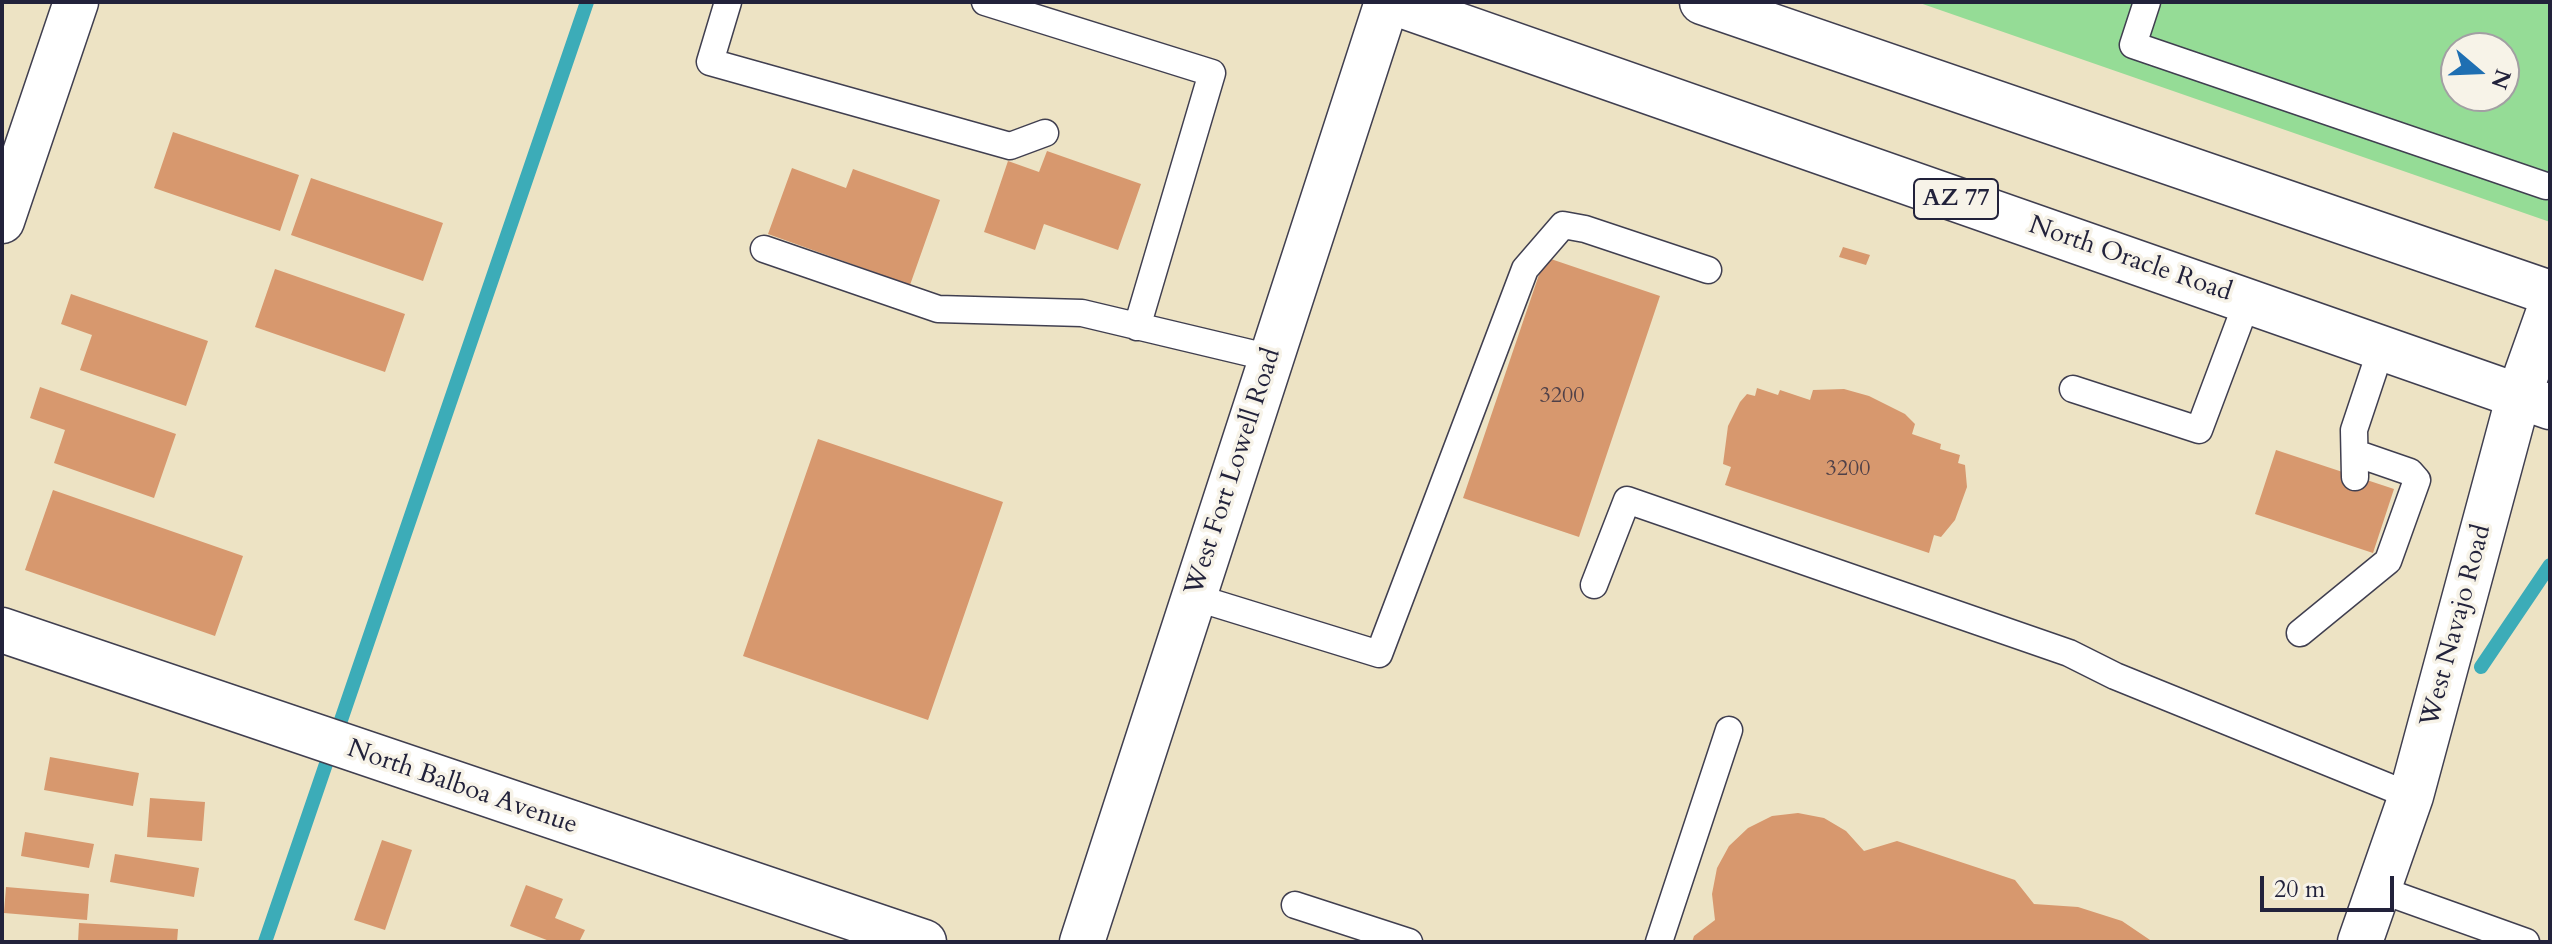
<!DOCTYPE html>
<html>
<head>
<meta charset="utf-8">
<style>
  body { margin:0 }
  #map { position:relative; width:2552px; height:944px; overflow:hidden; background:#ede3c4; font-family:Cardo,serif }
  canvas { display:block }
  .frame { position:absolute; inset:0; border:4px solid #22223b; pointer-events:none }
  .north { position:absolute; left:2440px; top:32px; width:80px; height:80px; box-sizing:border-box; background:#f7f3e8; border:2px solid #a29fa3; border-radius:50%; rotate:109deg; font-size:22px; font-weight:700; line-height:32px; text-align:center; color:#22223b }
  .north::after { content:''; display:block; margin:auto; width:28px; height:36px; background:#1f6fb2; clip-path:polygon(50% 0,100% 100%,50% 72%,0 100%) }
  .scale { position:absolute; left:2260px; top:876px; width:134px; height:36px; box-sizing:border-box; border:4px solid #22223b; border-top:0; padding-left:10px; font-size:24px; line-height:28px; white-space:nowrap; color:#22223b; -webkit-text-stroke:6px #f7f3e8; paint-order:stroke }
</style>
</head>
<body>
<div id="map">
<canvas width="2552" height="944"></canvas>
<div class="frame"></div>
<div class="north">N</div>
<div class="scale">20 m</div>
</div>
<script>
const ctx = document.querySelector('canvas').getContext('2d');
ctx.lineJoin = 'round';
function fill(path, color) { ctx.fillStyle = color; ctx.fill(path, 'evenodd'); }
function trace(path, color, width, dash) { ctx.strokeStyle = color; ctx.lineWidth = width; ctx.lineCap = dash ? 'butt' : 'round'; ctx.setLineDash(dash || []); ctx.stroke(path); }
function write(font, color, halo, rows, align = 'center') {
  ctx.font = font + ' Cardo,serif'; ctx.lineWidth = 7; ctx.setLineDash([]); ctx.textBaseline = 'middle'; ctx.strokeStyle = halo; ctx.fillStyle = color; for (const [text, x, y, turn = 0] of rows) {
    ctx.save(); ctx.translate(x, y); ctx.rotate((+turn || 0) * Math.PI / 180); ctx.textAlign = isNaN(turn) ? turn : align; if (halo) ctx.strokeText(text, 0, 0); ctx.fillText(text, 0, 0); ctx.restore();
  }
}
fill(new Path2D(`
  M 1917,2 L 2550,2 L 2550,222 ZM 2456,48 L 2504,48 L 2504,96 L 2456,96 Z`), '#95dc96');
trace(new Path2D(`
  M 2481,667 L 2550,565
  M 265,942 L 587,2`), '#3cacb8', 14);
fill(new Path2D(`
  M 173,132 L 299,175 L 280,231 L 154,188 Z
  M 1047,151 L 1141,184 L 1118,250 L 1044,224 L 1035,250 L 984,232 L 1008,161 L 1039,172 Z
  M 792,168 L 846,188 L 853,169 L 940,200 L 910,285 L 768,234 Z
  M 311,178 L 443,223 L 423,281 L 291,235 Z
  M 1843,247 L 1870,255 L 1866,265 L 1839,257 Z
  M 1545,257 L 1660,296 L 1579,537 L 1463,498 Z
  M 275,269 L 405,314 L 385,372 L 255,327 Z
  M 71,294 L 208,341 L 186,406 L 80,370 L 92,335 L 61,324 Z
  M 40,387 L 176,434 L 154,498 L 54,463 L 65,430 L 30,418 Z
  M 1757,388 L 1778,395 L 1780,390 L 1810,400 L 1813,390 L 1844,389 L 1869,396 L 1905,414 L 1915,424 L 1912,434 L 1941,444 L 1940,449 L 1960,455 L 1958,463 L 1965,465 L 1967,487 L 1955,520 L 1941,537 L 1934,535 L 1929,553 L 1725,485 L 1731,467 L 1723,464 L 1728,426 L 1740,402 L 1747,394 L 1755,396 Z
  M 818,439 L 1003,502 L 928,720 L 743,656 Z
  M 2276,450 L 2394,489 L 2373,553 L 2255,514 Z
  M 53,490 L 243,556 L 215,636 L 25,570 Z
  M 50,757 L 139,773 L 133,806 L 44,790 Z
  M 150,798 L 205,802 L 202,841 L 147,837 Z
  M 1798,813 L 1824,818 L 1846,831 L 1864,851 L 1897,841 L 2015,880 L 2034,904 L 2078,907 L 2122,921 L 2153,942 L 1692,942 L 1694,936 L 1715,920 L 1712,894 L 1717,868 L 1729,846 L 1748,828 L 1772,816 Z
  M 25,832 L 94,844 L 89,868 L 21,856 Z
  M 382,840 L 412,850 L 385,930 L 354,920 Z
  M 115,854 L 199,868 L 194,897 L 110,882 Z
  M 526,885 L 563,899 L 555,918 L 585,930 L 579,942 L 552,942 L 510,926 Z
  M 6,887 L 89,894 L 87,920 L 4,913 Z
  M 79,923 L 178,929 L 177,942 L 78,942 Z`), '#d7986e');
const lane = new Path2D(`
  M 728,2 L 710,62 L 1010,146 L 1045,133
  M 985,2 L 1212,73 L 1137,327
  M 2147,2 L 2133,45 L 2546,186
  M 764,249 L 938,309 L 1082,313 L 1271,358
  M 2073,389 L 2199,430 L 2247,302
  M 2355,477 L 2354,430 L 2381,349
  M 1594,585 L 1627,500 L 2069,653 L 2115,676 L 2411,796
  M 1194,597 L 1379,654 L 1525,269 L 1563,225 L 1585,229 L 1708,270
  M 2300,633 L 2388,561 L 2417,480 L 2410,472 L 2355,453
  M 2378,889 L 2526,942
  M 1295,905 L 1409,942
  M 1659,942 L 1729,730`);
const street = new Path2D(`
  M 2,221 L 76,2
  M 2,630 L 924,942
  M 2360,942 L 2411,796 L 2519,395 L 2550,308`);
const secondary = new Path2D(`
  M 1082,942 L 1387,2`);
const highway = new Path2D(`
  M 1392,2 L 2550,407
  M 1702,2 L 2550,293`);
trace(lane, '#403f50', 29);
trace(street, '#403f50', 47);
trace(secondary, '#403f50', 47);
trace(highway, '#403f50', 47);
trace(lane, '#fff', 26);
trace(street, '#fff', 44);
trace(secondary, '#fff', 44);
trace(highway, '#fff', 44);
write('22px', '#4f4048', null, [
  ["3200",1562,397],
  ["3200",1848,470]
]);
for (const [x, y, w] of [
  [1956,199,84]
]) { const box = new Path2D(); box.roundRect(x - w / 2, y - 20, w, 40, 6); ctx.fillStyle = '#f7f3e8'; ctx.fill(box); trace(box, '#22223b', 2); }
write('bold 24px', '#22223b', null, [
  ["AZ 77",1956,199]
]);
write('26px', '#22223b', '#f7f3e8', [
  ["North Oracle Road",2130,260,19],
  ["West Fort Lowell Road",1234,472,-72],
  ["West Navajo Road",2457,626,-75],
  ["North Balboa Avenue",462,788,19]
]);
</script>
</body>
</html>
